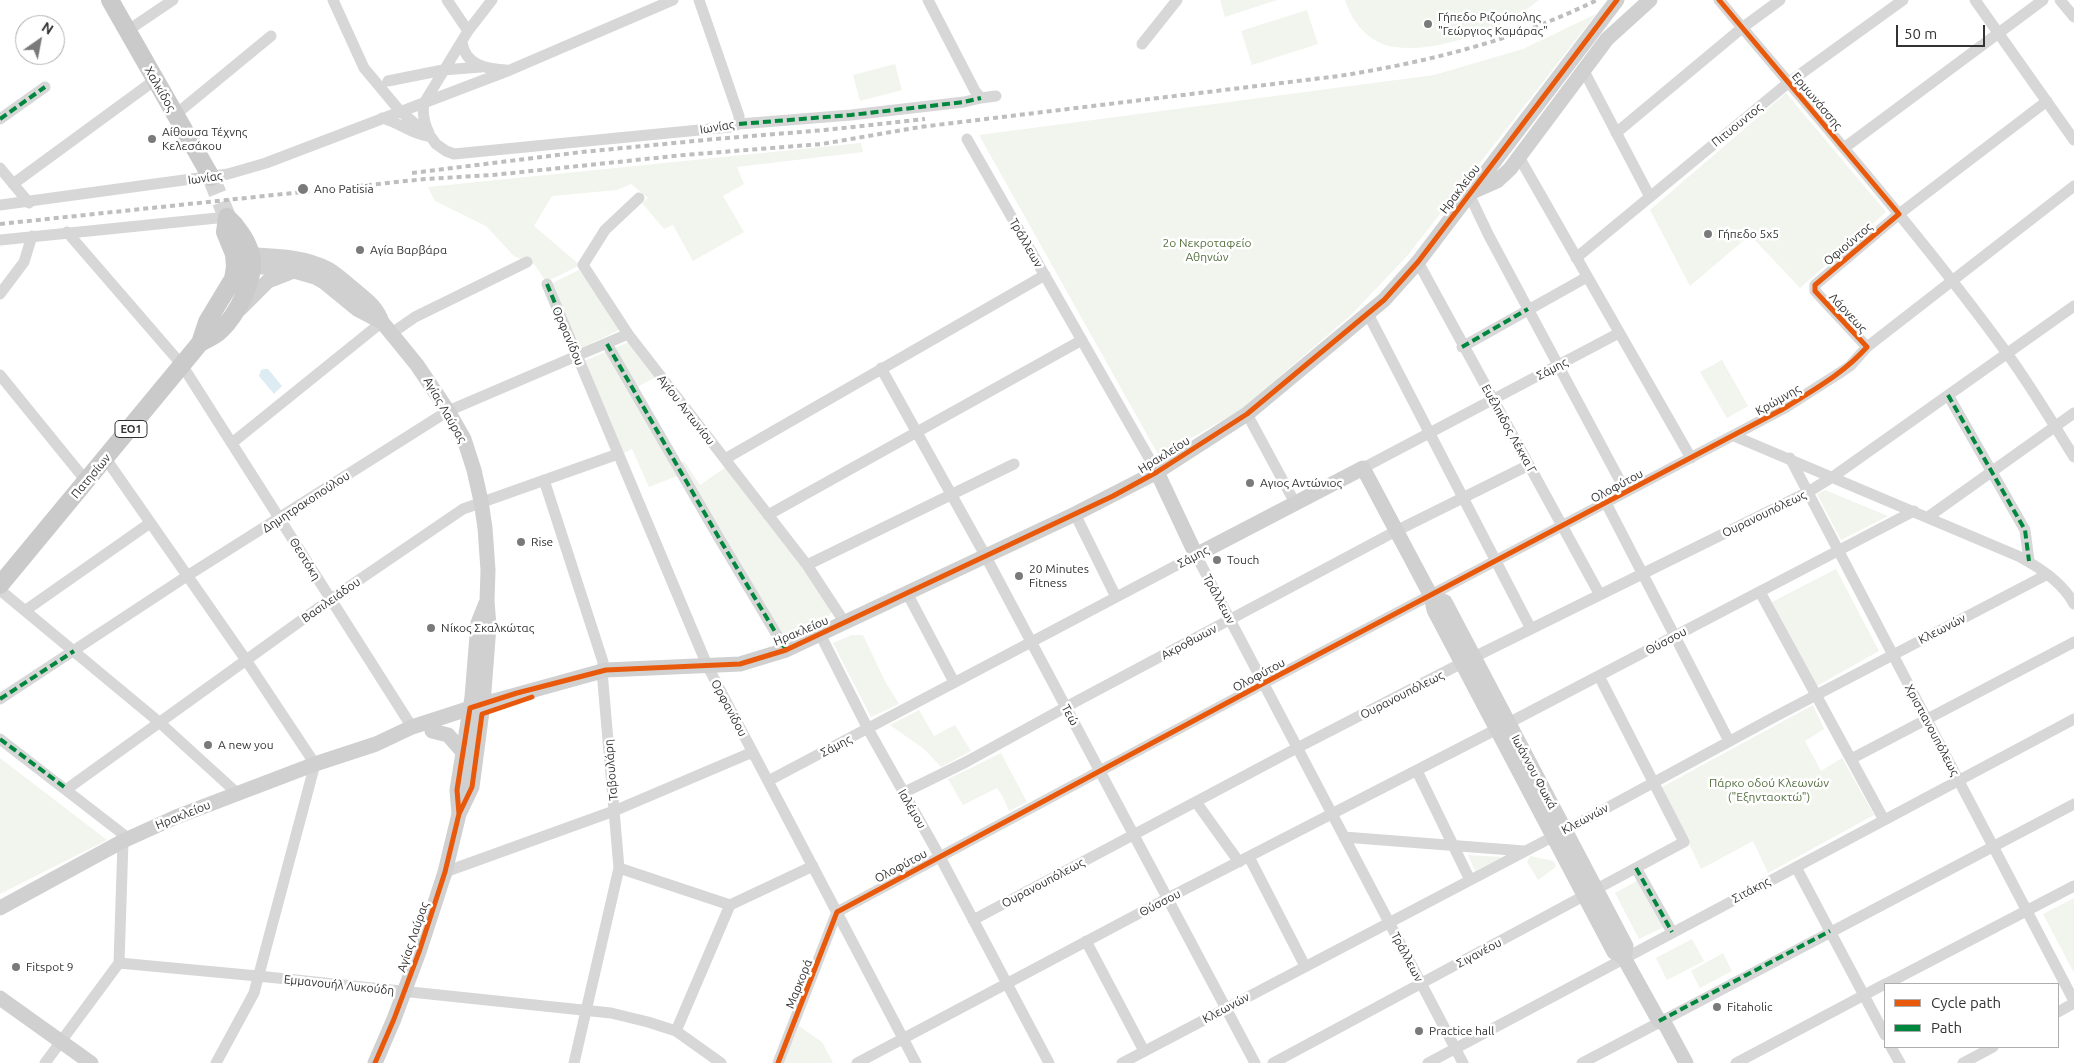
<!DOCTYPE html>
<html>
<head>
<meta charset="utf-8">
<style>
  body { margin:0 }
  #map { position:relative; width:2074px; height:1063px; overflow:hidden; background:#fff; font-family:Ubuntu,sans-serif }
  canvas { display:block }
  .legend { position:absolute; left:1884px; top:983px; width:175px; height:65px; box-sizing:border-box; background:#fff; border:1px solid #adadad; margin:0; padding:6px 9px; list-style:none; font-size:15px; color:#333 }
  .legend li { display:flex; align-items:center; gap:10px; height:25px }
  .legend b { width:25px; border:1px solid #adadad }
  .north { position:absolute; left:15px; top:15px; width:50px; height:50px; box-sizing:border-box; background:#fff; border:1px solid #adadad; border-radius:50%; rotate:33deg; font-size:14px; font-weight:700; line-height:20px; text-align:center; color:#333 }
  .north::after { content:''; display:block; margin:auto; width:18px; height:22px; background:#7a7a7a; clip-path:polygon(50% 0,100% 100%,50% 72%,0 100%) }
  .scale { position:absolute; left:1896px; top:25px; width:89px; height:22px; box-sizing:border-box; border:2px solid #333; border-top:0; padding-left:6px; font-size:15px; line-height:18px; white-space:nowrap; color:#333; -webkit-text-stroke:4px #fff; paint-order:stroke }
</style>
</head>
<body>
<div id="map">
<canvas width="2074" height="1063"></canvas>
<ul class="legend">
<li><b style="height:6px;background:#e8590c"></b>Cycle path</li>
<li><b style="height:6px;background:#00873e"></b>Path</li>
</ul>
<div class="north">N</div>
<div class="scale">50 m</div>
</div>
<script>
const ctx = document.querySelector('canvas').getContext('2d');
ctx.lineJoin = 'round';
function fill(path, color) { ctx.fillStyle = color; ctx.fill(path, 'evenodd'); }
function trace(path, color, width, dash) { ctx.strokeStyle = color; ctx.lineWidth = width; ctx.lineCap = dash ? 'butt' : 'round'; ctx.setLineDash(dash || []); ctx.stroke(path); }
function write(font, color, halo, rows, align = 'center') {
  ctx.font = font + ' Ubuntu,sans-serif'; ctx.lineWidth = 5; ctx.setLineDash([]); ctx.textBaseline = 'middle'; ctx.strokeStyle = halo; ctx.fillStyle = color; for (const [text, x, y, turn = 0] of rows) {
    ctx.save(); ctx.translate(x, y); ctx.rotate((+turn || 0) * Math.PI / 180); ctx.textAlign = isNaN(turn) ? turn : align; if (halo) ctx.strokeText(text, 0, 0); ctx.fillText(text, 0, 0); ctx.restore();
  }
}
fill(new Path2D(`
  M 1220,0 L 1277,0 L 1225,17 Z
  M 1345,0 L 1539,0 C 1507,27 1437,54 1395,47 C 1370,44 1352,23 1345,0 Z
  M 1307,10 L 1318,44 L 1252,65 L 1241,31 Z
  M 1596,14 L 1408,255 L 1352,314 L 1241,410 L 1159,456 L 979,135 L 1434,75 L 1523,49 Z
  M 895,64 L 902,90 L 860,101 L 853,75 Z
  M 1786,93 L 1886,212 L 1800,288 L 1750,235 L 1690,286 L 1650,210 Z
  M 861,143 L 863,152 L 737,167 L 744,184 L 723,196 L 744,232 L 693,261 L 673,225 L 664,229 L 642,203 L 648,198 L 631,184 L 617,190 L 552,196 L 534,226 L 580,265 L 546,282 L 535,265 L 514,256 L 486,226 L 435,201 L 428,187 Z
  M 579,270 L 623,328 L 579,349 L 550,284 Z
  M 629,342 L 656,377 L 637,387 L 681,463 L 684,461 L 700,485 L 726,467 L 831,605 L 832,611 L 829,616 L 786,635 L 775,634 L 680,479 L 677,476 L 649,487 L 632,449 L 624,453 L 584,361 Z
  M 1722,360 L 1748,406 L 1727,418 L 1700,372 Z
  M 1825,490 L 1888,516 L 1841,540 L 1817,494 Z
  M 1836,569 L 1879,651 L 1817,686 L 1772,602 Z
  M 852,635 L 863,635 L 885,681 L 899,704 L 871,717 L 833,643 Z
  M 1813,705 L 1824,729 L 1805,741 L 1821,771 L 1842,758 L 1874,815 L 1768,873 L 1753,841 L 1701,869 L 1662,787 Z
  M 919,710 L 934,736 L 955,725 L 971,751 L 941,767 L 924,749 L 890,725 Z
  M 1001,753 L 1027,802 L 1009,811 L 1002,795 L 997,788 L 963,805 L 948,779 Z
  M 0,758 L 107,840 L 0,894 Z
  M 1468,855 L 1502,857 L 1475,871 Z
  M 1530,856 L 1554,861 L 1556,867 L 1538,880 L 1527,862 Z
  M 1642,878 L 1668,925 L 1639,939 L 1615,893 Z
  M 2074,898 L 2074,973 L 2043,914 Z
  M 1692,939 L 1704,961 L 1667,980 L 1656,958 Z
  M 1723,953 L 1732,971 L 1700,988 L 1691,971 Z
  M 799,1026 L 822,1042 L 833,1063 L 783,1063 Z`), '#f1f5ed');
fill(new Path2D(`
  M 265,369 L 268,369 L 282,386 L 274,394 L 259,376 L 261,370 Z`), '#ddebf3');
trace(new Path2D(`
  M 211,177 L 227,217`), '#d6d6d6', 18, [18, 9]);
trace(new Path2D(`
  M 333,0 L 364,68 L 400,111 L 431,137 L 436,144 L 446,151 L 454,154 L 730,127 L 739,124 L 851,115 L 964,102 L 981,98
  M 447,0 L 468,31
  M 699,0 L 739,116 L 739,124
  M 928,0 L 975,91 L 981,98 L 996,96
  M 1719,0 C 1816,116 1917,230 2006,352 C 2031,386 2052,422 2074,457
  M 1975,0 L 2074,140
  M 2060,0 L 2074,17
  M 127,31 L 173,0
  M 462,42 C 465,65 486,69 506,70
  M 1142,44 L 1177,0
  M 1584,71 L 1650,197
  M 388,81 L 443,70 L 481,67
  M 175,115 L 271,36
  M 382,118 C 398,122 412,134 427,136
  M 0,119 L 45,87
  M 429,133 C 424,123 422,114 424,103 L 468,31 L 492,0
  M 1616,133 L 1742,28 L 1780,0
  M 967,139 L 1157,472
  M 1844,148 L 2043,0
  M 1519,157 L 1691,458
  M 0,168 L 29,203
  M 13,184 L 155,80
  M 1469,194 L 1488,234 L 1626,492
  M 639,198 L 605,230 L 583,265 L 628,334 L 807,565 L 845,623
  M 0,205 L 228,174 L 266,163 L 510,70 L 673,0
  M 67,232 L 182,365 L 412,727
  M 0,240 L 227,217
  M 1576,258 L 1788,83 L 1903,0
  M 1418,262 L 1600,595
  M 547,284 L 707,665 L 916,1063
  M 0,294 L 24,262 L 32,236
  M 1368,314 L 1531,629
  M 392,333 L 415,317 L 527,262
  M 607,344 L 719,538 L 786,650
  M 1462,347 L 1587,277
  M 1867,347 L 1815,291 L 1815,285 L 1899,214 L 2047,101
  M 881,368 L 985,555 L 1255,1063
  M 0,375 L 87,482
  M 1948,395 L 2025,530 L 2029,561
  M 1247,414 L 1295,503
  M 1734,436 L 2018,556 C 2039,567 2063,583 2074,604
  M 232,443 L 382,322
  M 1790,458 L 2074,1001
  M 106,459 L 246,660 L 315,764 L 254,993 L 216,1063
  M 725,459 L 1045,275
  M 1363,468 L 1619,333
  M 544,480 L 603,662 L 602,671 L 619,868 L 574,1063
  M 1606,503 L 1729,741
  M 1075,514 L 1116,597
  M 768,515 L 1082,340
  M 1928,517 L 2074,413
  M 807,565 L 1014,464
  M 0,590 L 159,722 L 237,793
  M 1760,592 L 1884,820
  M 907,593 L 954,682
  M 26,610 L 150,523
  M 820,634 L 868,729 L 940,857 L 1049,1063
  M 0,699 L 187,576 L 448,411 L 628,334
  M 0,739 L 128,838
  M 1851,759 L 2074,642
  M 1417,771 L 1470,880
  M 768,781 L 1196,555 L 1463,1063
  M 67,789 L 331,599 L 463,509 L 618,454
  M 903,793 L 966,762 L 1077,701 L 1396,531 L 1529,465
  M 1196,802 L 1239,862
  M 1344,837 L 1524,851
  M 1249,857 L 1305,966
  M 1796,867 L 1885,1035
  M 619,868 L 730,905 L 813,866
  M 1636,868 L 1672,932
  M 445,872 L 614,811 L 748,754 L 753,753
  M 973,920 L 1297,748 L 1462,663 L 1808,492 L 1834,476 L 2074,306
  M 1086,941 L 1144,1051
  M 119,963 L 258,976 L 611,1013 L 648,1022 L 676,1031 L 721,1063
  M 1886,984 L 2074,886
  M 2058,1012 L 2074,1003
  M 676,1031 L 730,905
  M 1891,1047 L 1900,1063
  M 45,1063 L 119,963 L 123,841
  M 778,1063 L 837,912 L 1264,683 L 1783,409 L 1838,374 L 1850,366 L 1867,347 L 2074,186
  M 857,1063 L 1168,898 L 1497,729 L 1914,511
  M 1122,1063 L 1579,823 L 1778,715 L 2046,575
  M 1273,1063 L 1684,842 L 1599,676
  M 1428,1063 L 2074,719
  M 1582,1063 L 2074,804
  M 1736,1063 L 1885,984
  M 1963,1063 L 1993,1047`), '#d7d7d7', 11);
trace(new Path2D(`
  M 1470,193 L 1497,181 L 1510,169 L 1607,39 L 1650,0
  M 241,254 C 269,256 302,255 328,269 C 338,275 346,283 355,290 C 367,300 377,307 382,322
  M 240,267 L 267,267 L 294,271 L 315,277 L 324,282 L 357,309 L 382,322 L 417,365 L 448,411 L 464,439 L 474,470 L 481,501 L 485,528 L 488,570 L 487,601 L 489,626 L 483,704 L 472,787 L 459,814 L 445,872 L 419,952 L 394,1019 L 375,1063
  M 240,309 L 268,281 L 291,272
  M 1157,472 L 1196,555 L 1363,468 L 1431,596 L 1434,610 L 1614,952 L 1624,958 L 1659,1021 L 1665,1024 L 1686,1063
  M 1431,596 L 1445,602 L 1626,946 L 1624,958
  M 432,731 L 448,735 L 463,752
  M 459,814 L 457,790 L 472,697 L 478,623 L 486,603
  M 0,908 L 123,841 L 176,817 L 315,764 L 376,744 L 412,727 L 483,704 L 606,670 L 740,664 L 786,650 L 1075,514 L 1157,472 L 1247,414 L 1384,300 L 1418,262 L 1617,0
  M 0,998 L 91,1063`), '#d0d0d0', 15);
trace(new Path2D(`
  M 110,0 L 211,177
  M 200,343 L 207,322 L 233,279 L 235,267 L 234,254 L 225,232 L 227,217
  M 0,585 L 200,343 C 206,340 215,336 220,331 C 236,316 257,278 251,255 C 248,241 237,226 227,217`), '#cacaca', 18);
trace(new Path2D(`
  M 412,173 L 582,152 L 715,139 L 825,130 L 925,119
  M 0,224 L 425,179 L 493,175 L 684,155 L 822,144 L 920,127 L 1339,76 C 1428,62 1516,40 1597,0`), '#bebebe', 4, [5, 4]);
trace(new Path2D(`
  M 0,119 L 45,87
  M 739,124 L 851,115 L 964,102 L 981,98
  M 547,284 L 577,356
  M 607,344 L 719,538 L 786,650
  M 1462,347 L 1528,309
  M 1948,395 L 2025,530 L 2029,561
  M 0,699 L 74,651
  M 0,739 L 67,789
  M 1636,868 L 1672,932
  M 1659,1021 L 1830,931`), '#00873e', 4, [8, 4]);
trace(new Path2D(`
  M 459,814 L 457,790 L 470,708 L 517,693 L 606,670 L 740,664 L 786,650 L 1113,496 L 1157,472 L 1247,414 L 1384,300 L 1418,262 L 1617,0
  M 375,1063 L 394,1019 L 419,952 L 445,872 L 459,814 L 472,787 L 482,714 L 532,697
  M 778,1063 L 837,912 L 1264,683 L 1783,409 C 1813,390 1843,374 1867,347 L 1815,291 L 1815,285 L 1899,214 L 1719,0`), '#e8590c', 5);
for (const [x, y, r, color] of [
  [1428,24,5,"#7a7a7a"],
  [152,139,5,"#7a7a7a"],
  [303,189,6,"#7a7a7a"],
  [1708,234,5,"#7a7a7a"],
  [360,250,5,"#7a7a7a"],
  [1250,483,5,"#7a7a7a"],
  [521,542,5,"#7a7a7a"],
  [1217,560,5,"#7a7a7a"],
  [1019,576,5,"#7a7a7a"],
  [431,628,5,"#7a7a7a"],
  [208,745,5,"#7a7a7a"],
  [16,967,5,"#7a7a7a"],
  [1717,1007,5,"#7a7a7a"],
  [1419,1031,5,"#7a7a7a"]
]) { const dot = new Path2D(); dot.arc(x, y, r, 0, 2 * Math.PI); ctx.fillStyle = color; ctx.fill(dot); trace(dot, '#fff', 2); }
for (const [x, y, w] of [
  [131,429,32]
]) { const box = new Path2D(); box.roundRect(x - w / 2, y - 8.5, w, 17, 4); ctx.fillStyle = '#fff'; ctx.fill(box); trace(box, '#333', 1); }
write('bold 11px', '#333', null, [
  ["ΕΟ1",131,429]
]);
write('12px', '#333', '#fff', [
  ["Γήπεδο Ριζούπολης",1438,17],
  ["\"Γεώργιος Καμάρας\"",1438,31],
  ["Αίθουσα Τέχνης",162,132],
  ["Κελεσάκου",162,146],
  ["Ano Patisia",314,189],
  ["Γήπεδο 5x5",1718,234],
  ["Αγία Βαρβάρα",370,250],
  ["Αγιος Αντώνιος",1260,483],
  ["Rise",531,542],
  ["Touch",1227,560],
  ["20 Μinutes",1029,569],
  ["Fitness",1029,583],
  ["Νίκος Σκαλκώτας",441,628],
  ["A new you",218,745],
  ["Fitspot 9",26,967],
  ["Fitaholic",1727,1007],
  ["Practice hall",1429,1031]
], 'left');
write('12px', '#333', '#fff', [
  ["Χαλκίδος",160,89,60],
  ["Ερμωνάσσης",1817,101,50],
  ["Πιτυουντος",1737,125,-39],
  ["Ιωνίας",717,127,-9],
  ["Ιωνίας",205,178,-8],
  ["Ηρακλείου",1460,189,-53],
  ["Τράλλεων",1026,243,60],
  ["Οφιούντος",1848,244,-40],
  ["Λάρνεως",1848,313,47],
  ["Ορφανίδου",568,336,67],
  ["Σάμης",1552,369,-28],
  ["Κρώμνης",1778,400,-30],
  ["Αγίας Λαύρας",445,410,60],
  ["Αγίου Αντωνίου",686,410,52],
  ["Ευέλπιδος Λέκκα Γ",1509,429,61],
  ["Ηρακλείου",1164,455,-32],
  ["Πατησίων",91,476,-50],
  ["Ολοφύτου",1617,486,-28],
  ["Δημητρακοπούλου",306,502,-33],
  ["Ουρανουπόλεως",1764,514,-26],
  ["Σάμης",1193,557,-28],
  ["Θεοτόκη",305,559,58],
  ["Τράλλεων",1219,599,62],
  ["Βασιλειάδου",331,600,-35],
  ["Κλεωνών",1942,629,-27],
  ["Ηρακλείου",801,631,-23],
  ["Θύσσου",1666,641,-28],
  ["Ακροθωων",1189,642,-28],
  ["Ολοφύτου",1259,675,-28],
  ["Ουρανουπόλεως",1402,695,-27],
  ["Ορφανίδου",729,708,62],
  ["Τεώ",1070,715,62],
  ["Χριστιανουπόλεως",1932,730,62],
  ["Σάμης",836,746,-28],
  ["Ταβουλάρη",611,770,-95],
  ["Ιωάννου Φωκά",1534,772,62],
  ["Ιαλέμου",912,809,60],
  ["Ηρακλείου",183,815,-22],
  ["Κλεωνών",1585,819,-28],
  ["Ολοφύτου",901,866,-28],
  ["Ουρανουπόλεως",1043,883,-28],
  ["Σιτάκης",1751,890,-28],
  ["Θύσσου",1160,903,-27],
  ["Αγίας Λαύρας",413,937,-71],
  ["Σιγανέου",1479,953,-28],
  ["Τράλλεων",1407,957,62],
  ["Μαρκορά",799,984,-68],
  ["Εμμανουήλ Λυκούδη",339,985,6],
  ["Κλεωνών",1226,1008,-28]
]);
write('12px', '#56703f', '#fff', [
  ["2ο Νεκροταφείο",1207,243],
  ["Αθηνών",1207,257],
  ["Πάρκο οδού Κλεωνών",1769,783],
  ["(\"Εξηνταοκτώ\")",1769,797]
]);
</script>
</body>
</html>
